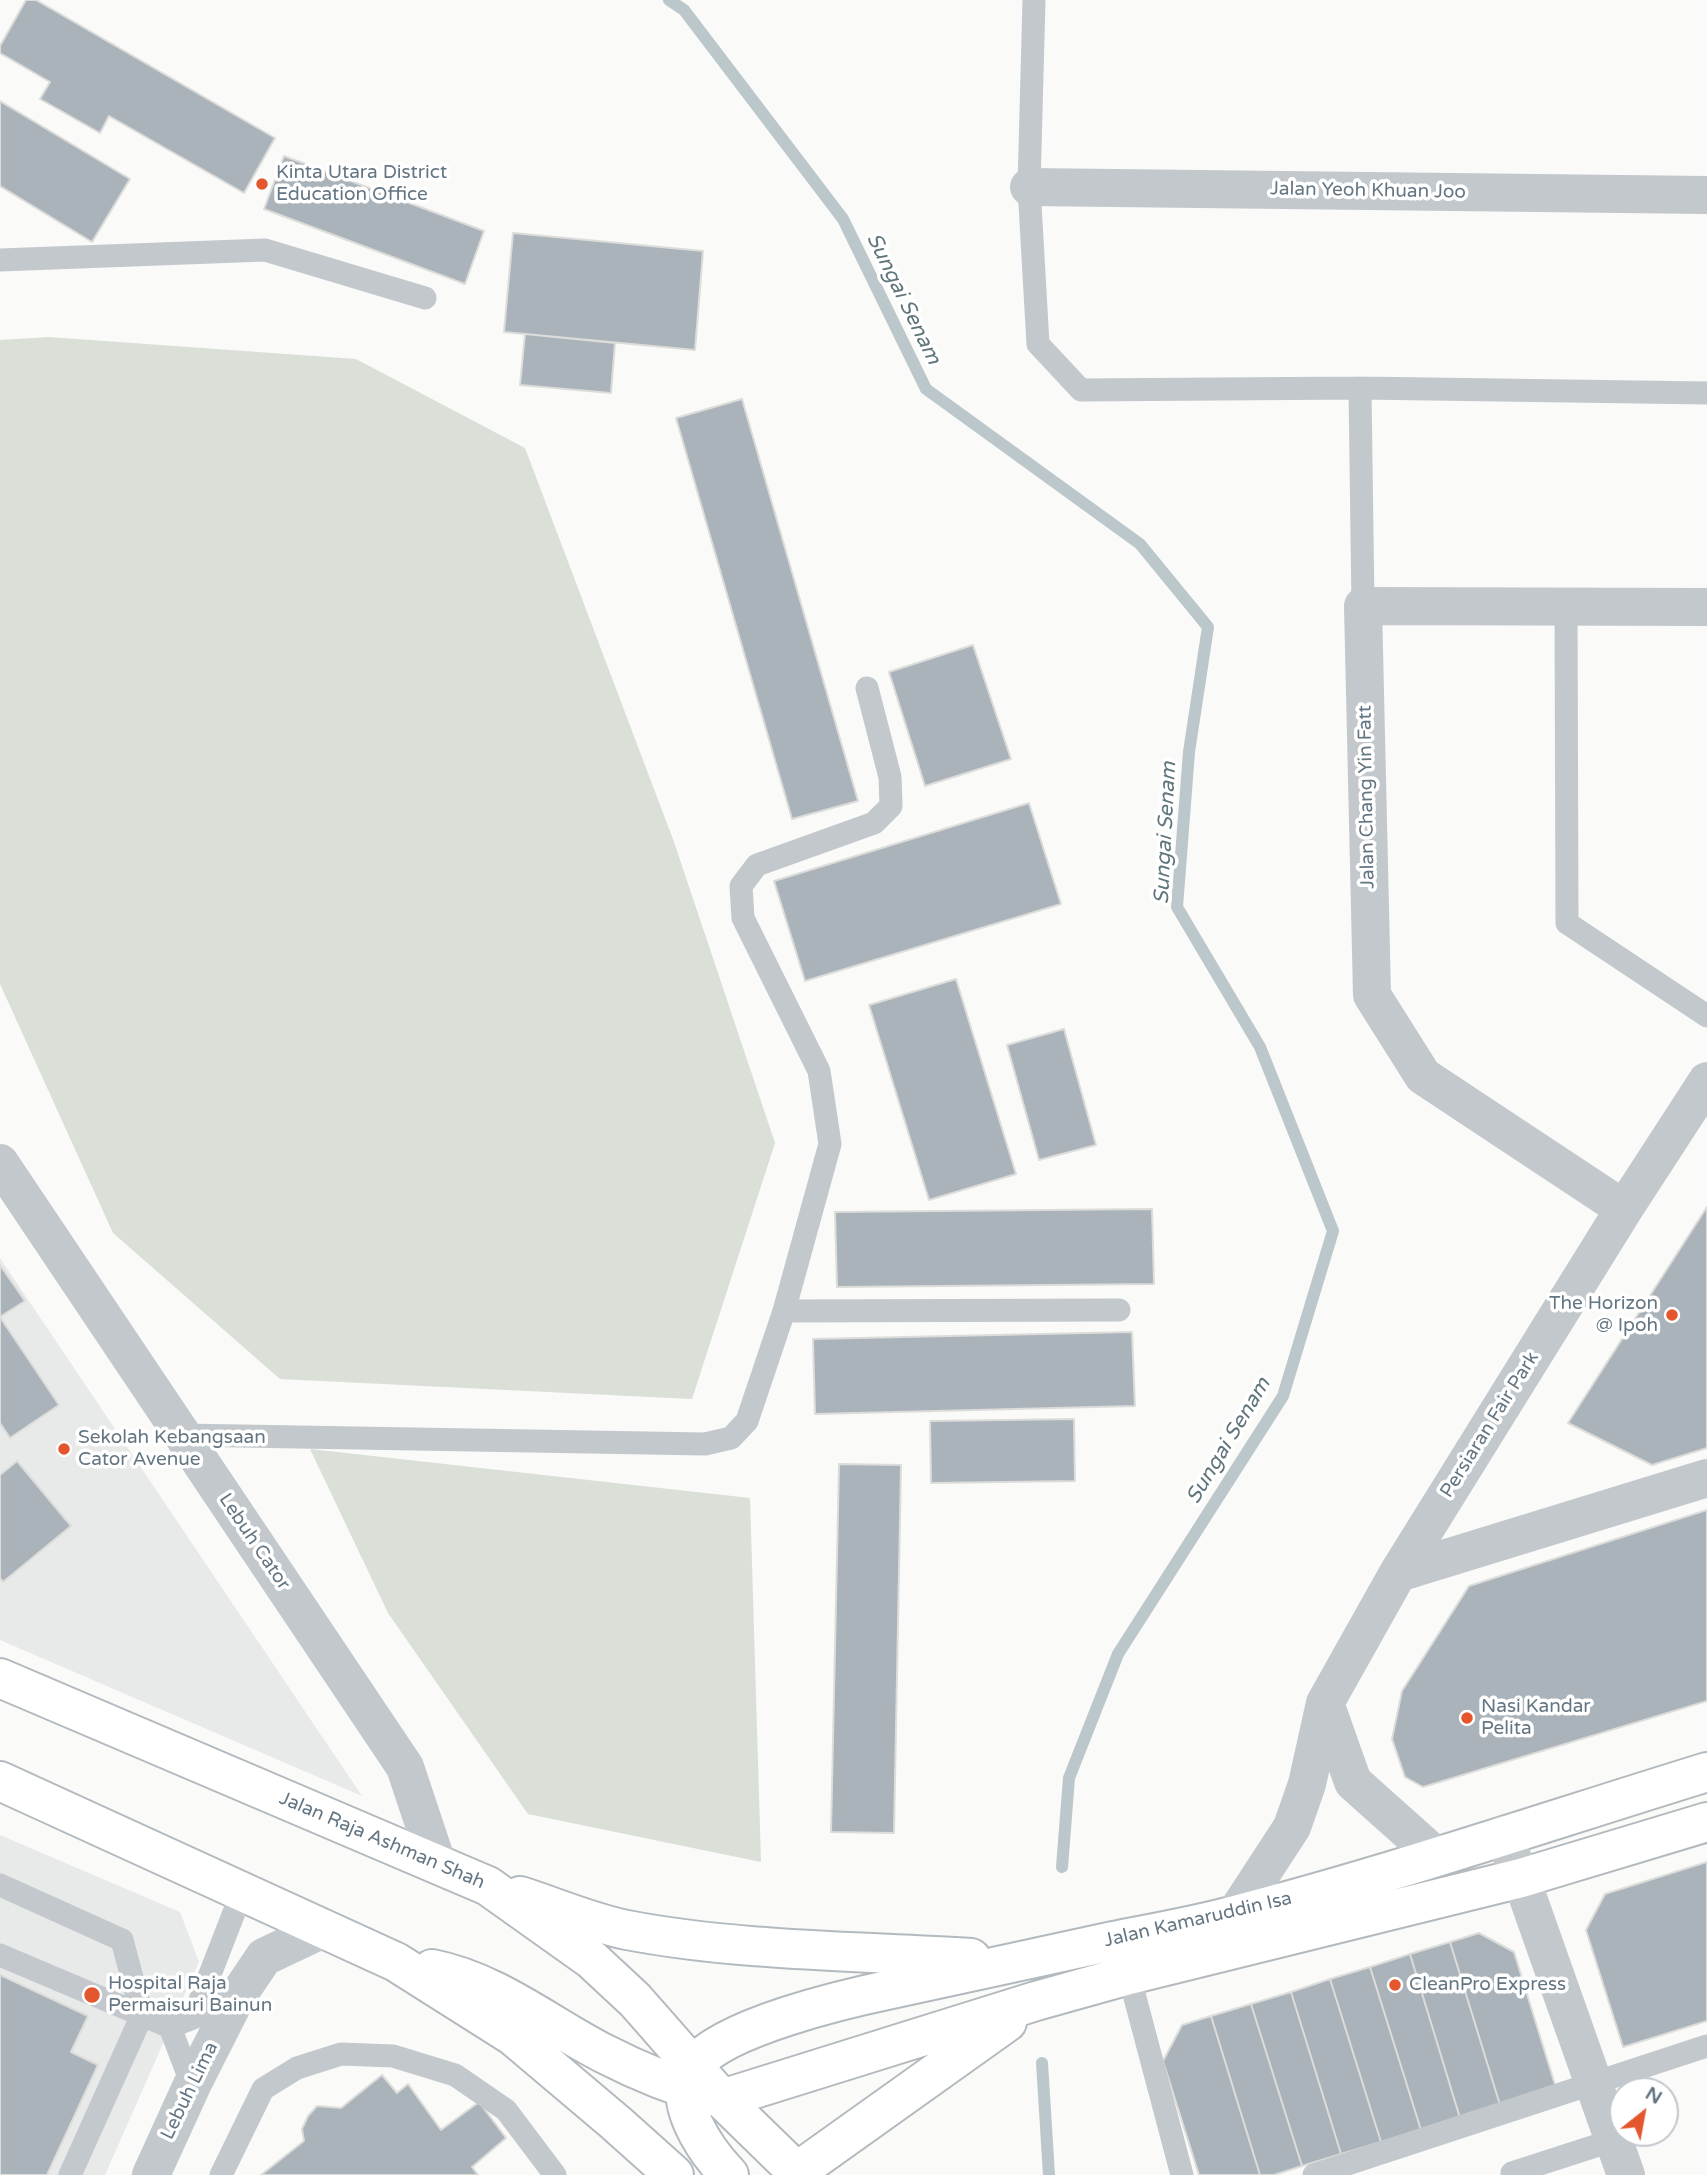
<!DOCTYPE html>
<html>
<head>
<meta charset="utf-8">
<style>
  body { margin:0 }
  #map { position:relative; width:1707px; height:2175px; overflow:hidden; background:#fafaf8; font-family:"Varela Round",sans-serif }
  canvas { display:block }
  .north { position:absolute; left:1609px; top:2077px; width:70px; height:70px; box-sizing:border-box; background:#fff; border:2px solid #c1c8cd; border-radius:50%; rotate:31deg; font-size:19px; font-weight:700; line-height:28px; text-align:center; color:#657683 }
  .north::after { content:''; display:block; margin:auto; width:24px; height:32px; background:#e4572e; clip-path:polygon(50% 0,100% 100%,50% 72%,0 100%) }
</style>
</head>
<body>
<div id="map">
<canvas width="1707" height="2175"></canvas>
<div class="north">N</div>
</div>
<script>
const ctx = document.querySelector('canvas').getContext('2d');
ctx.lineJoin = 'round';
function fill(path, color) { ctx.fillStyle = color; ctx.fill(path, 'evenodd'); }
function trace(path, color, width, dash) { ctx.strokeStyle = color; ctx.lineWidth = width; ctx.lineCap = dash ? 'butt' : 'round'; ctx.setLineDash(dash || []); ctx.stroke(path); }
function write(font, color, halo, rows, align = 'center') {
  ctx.font = font + ' "Varela Round",sans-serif'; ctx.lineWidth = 7; ctx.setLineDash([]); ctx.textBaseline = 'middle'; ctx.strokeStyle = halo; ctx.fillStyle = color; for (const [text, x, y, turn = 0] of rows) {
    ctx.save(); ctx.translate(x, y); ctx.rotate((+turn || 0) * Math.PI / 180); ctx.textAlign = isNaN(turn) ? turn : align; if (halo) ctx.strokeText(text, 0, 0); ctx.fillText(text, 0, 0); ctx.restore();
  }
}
fill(new Path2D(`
  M 0,1258 L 362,1796 L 0,1640 Z
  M 0,1835 L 180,1912 L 199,1962 L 105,2175 L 0,2175 Z`), '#e8e9e9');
fill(new Path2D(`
  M 49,337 L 356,359 L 525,448 L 674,842 L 775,1143 L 692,1399 L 280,1379 L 113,1233 L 0,984 L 0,340 Z
  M 310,1449 L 750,1498 L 761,1862 L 528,1814 L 388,1613 Z`), '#dadfd7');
trace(new Path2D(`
  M 669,0 L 684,10 L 843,219 L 926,389 L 1140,544 L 1208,627 L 1189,752 L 1177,907 L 1260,1047 L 1333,1231 L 1283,1396 L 1118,1654 L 1069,1778 L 1062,1867
  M 1042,2063 L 1049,2175`), '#bbc7cb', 12);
const building = new Path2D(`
  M 26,0 L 36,0 L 275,138 L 244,193 L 109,116 L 100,133 L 40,99 L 50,82 L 0,53 L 0,46 Z
  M 0,101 L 130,179 L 92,242 L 0,186 Z
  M 284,156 L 484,231 L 465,284 L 264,209 Z
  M 513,233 L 703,251 L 695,350 L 504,332 Z
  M 525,334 L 615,343 L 611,393 L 520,385 Z
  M 742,399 L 858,801 L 792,819 L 676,418 Z
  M 973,645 L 1011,759 L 925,786 L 889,672 Z
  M 1029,803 L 1061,904 L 805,981 L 774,881 Z
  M 956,979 L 1016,1174 L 929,1200 L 869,1005 Z
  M 1064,1029 L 1096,1145 L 1039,1160 L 1007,1045 Z
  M 1707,1207 L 1707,1448 L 1652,1465 L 1568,1423 Z
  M 1152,1209 L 1154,1284 L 837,1287 L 835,1212 Z
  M 0,1265 L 25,1301 L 0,1317 L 59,1405 L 10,1438 L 0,1423 Z
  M 1132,1332 L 1135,1406 L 815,1414 L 813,1339 Z
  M 1074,1419 L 1075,1481 L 931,1483 L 930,1421 Z
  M 17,1461 L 71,1526 L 3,1582 L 0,1578 L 0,1475 Z
  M 839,1464 L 901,1465 L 894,1833 L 831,1832 Z
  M 1707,1510 L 1707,1701 L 1423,1787 L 1405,1777 L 1392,1739 L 1402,1691 L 1469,1586 Z
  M 1707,1862 L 1707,2021 L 1623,2047 L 1586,1930 L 1605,1894 Z
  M 1479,1933 L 1514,1952 L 1556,2088 L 1500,2105 L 1450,1942 Z
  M 1450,1942 L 1500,2105 L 1460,2118 L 1410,1954 Z
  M 1410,1954 L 1460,2118 L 1421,2130 L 1370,1967 Z
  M 1370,1967 L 1421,2130 L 1381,2142 L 1330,1979 Z
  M 0,1975 L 88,2016 L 71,2052 L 98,2065 L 47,2175 L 0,2175 Z
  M 1330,1979 L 1381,2142 L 1341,2154 L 1291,1992 Z
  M 1291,1992 L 1341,2154 L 1302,2166 L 1251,2004 Z
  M 1251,2004 L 1302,2166 L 1274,2175 L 1260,2175 L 1211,2016 Z
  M 1211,2016 L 1260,2175 L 1199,2175 L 1163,2061 L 1182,2025 Z
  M 382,2075 L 397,2093 L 408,2084 L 441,2130 L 479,2102 L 506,2138 L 472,2167 L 478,2175 L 261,2175 L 304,2141 L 302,2129 L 308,2116 L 317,2106 L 341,2108 Z`);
fill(building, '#aab3b9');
trace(building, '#dcdcda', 2);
const secondary = new Path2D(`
  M 0,1678 L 488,1886 L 592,1960 L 635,2000 L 722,2099 L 800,2175
  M 0,1781 L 396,1962 L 513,2036 L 616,2123 L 674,2175
  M 520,1896 C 555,1907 591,1923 627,1930 C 736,1951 860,1951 971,1958
  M 432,1969 C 497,1982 548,2025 605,2054 C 638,2071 675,2086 711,2096
  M 722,2099 L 1036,2001 L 1129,1975 L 1521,1878 L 1707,1822
  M 798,2171 L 1007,2022
  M 729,2175 C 706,2151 668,2098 694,2065 C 724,2027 844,1999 892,1989 C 965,1973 1039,1957 1113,1941 C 1153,1933 1195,1926 1235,1915 C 1393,1874 1551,1820 1707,1772`);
trace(secondary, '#b3babf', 42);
trace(new Path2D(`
  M 1034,0 L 1029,187 L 1038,344 L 1081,390 L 1360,388 L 1707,393
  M 0,260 L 265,250 L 425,298
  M 1360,388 L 1363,606
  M 1566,606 L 1567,923 L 1707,1016
  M 784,1311 L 1119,1310
  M 182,1435 L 705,1444 L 731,1438 L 747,1421 L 784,1311 L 830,1144 L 819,1071 L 743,918 L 741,886 L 757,865 L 874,823 L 891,806 L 890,777 L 867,688
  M 0,1885 L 122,1940 L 142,2015 L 70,2175
  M 0,1955 L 170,2027 L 193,2018 L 242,1892
  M 1129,1975 L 1182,2175
  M 170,2027 L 192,2085
  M 221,2175 L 263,2089 L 297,2068 L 341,2054 L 393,2056 L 455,2075 L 506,2110 L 555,2175
  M 1314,2175 L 1707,2046
  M 1513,2175 L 1512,2173 L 1614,2140`), '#c3c8cc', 23);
trace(new Path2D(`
  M 1029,187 L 1707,195
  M 0,1163 L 405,1767 L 437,1863
  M 1624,1209 L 1423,1076 L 1372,995 L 1363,606 L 1707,607
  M 1398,1573 L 1707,1478
  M 1325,1703 L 1353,1782 L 1437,1857
  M 1503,1835 L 1521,1878 L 1626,2175
  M 1234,1916 L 1292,1827 L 1307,1784 L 1325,1703 L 1398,1573 L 1624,1209 L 1707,1081
  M 151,2175 L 192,2085 L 235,2000 L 264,1957 L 323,1929`), '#c3c8cc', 38);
trace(secondary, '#fff', 38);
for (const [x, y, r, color] of [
  [262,184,7,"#e4572e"],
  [1672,1315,7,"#e4572e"],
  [64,1449,7,"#e4572e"],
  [1467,1718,7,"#e4572e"],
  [1395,1985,7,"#e4572e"],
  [92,1995,9,"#e4572e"]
]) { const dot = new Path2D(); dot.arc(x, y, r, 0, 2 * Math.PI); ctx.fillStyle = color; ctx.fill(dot); trace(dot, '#fff', 2.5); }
write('19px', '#657683', '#fff', [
  ["Kinta Utara District",276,173],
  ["Education Office",276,195],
  ["The Horizon",1658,1304,"right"],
  ["@ Ipoh",1658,1326,"right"],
  ["Sekolah Kebangsaan",78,1438],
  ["Cator Avenue",78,1460],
  ["Nasi Kandar",1481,1707],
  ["Pelita",1481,1729],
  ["Hospital Raja",108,1984],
  ["Permaisuri Bainun",108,2006],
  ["CleanPro Express",1409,1985]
], 'left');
write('19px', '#657683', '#fff', [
  ["Jalan Yeoh Khuan Joo",1368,191,1],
  ["Jalan Chang Yin Fatt",1367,797,-91],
  ["Persiaran Fair Park",1490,1425,-58],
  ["Lebuh Cator",254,1542,56],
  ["Jalan Raja Ashman Shah",382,1841,23],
  ["Jalan Kamaruddin Isa",1198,1920,-13],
  ["Lebuh Lima",190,2091,-64]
]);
write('italic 21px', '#60757c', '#fff', [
  ["Sungai Senam",903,299,64],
  ["Sungai Senam",1166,833,-87],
  ["Sungai Senam",1229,1441,-59]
]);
</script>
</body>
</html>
